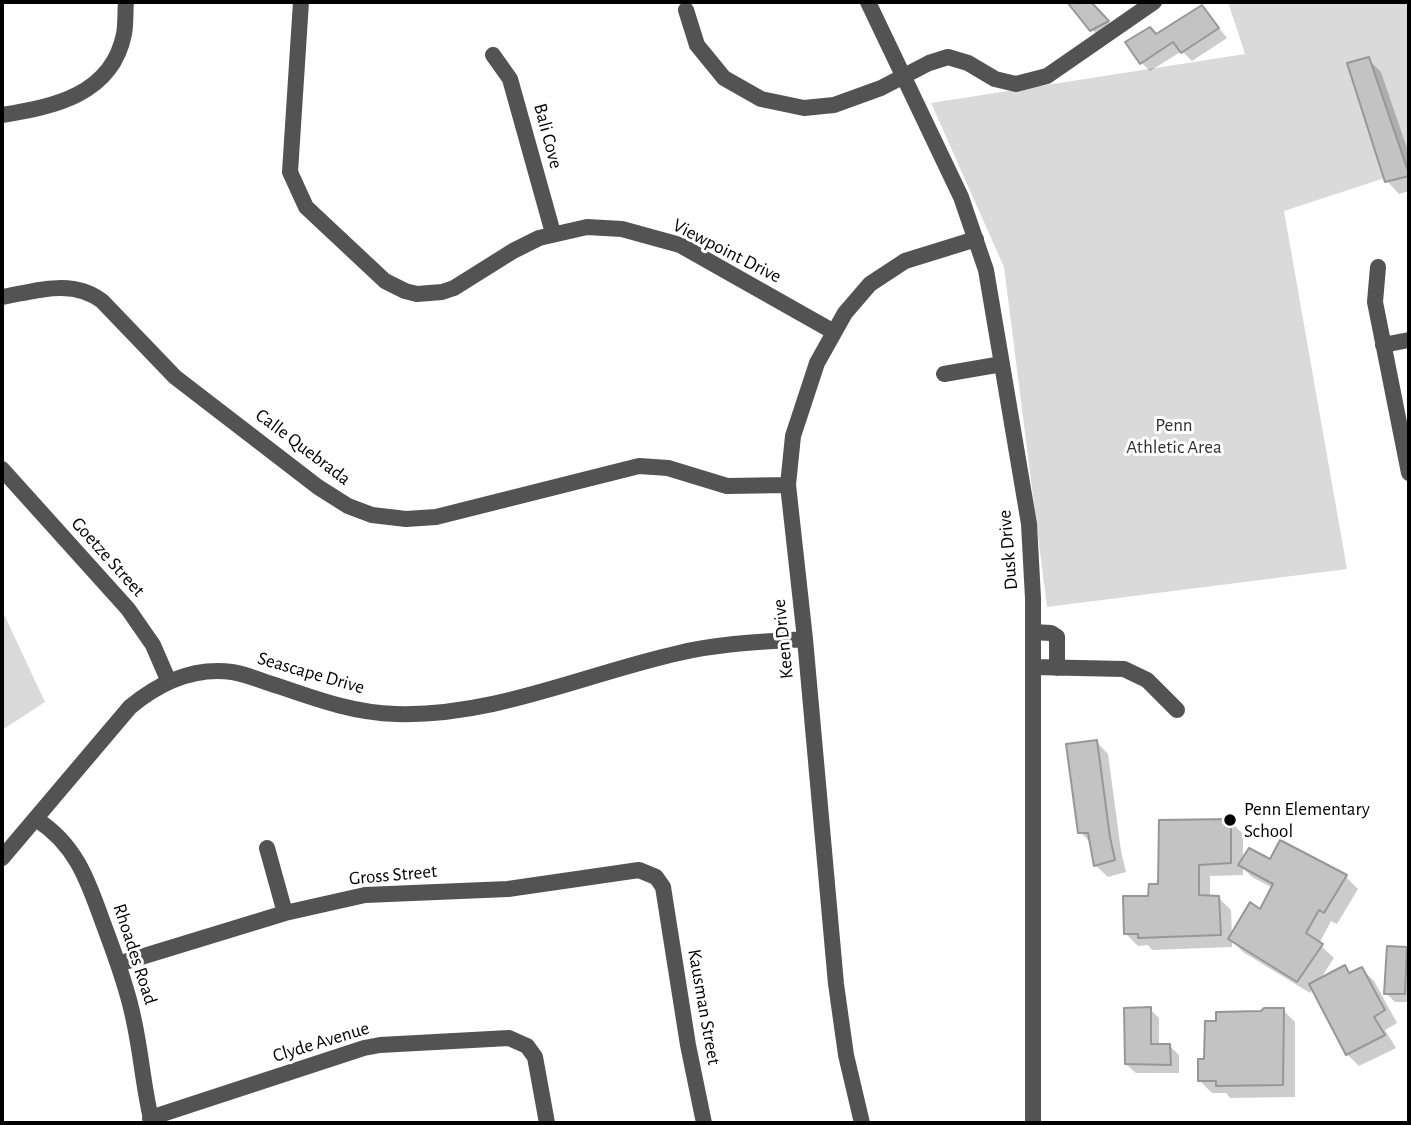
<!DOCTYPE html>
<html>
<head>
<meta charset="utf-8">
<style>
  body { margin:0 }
  #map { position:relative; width:1411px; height:1125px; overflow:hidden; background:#fff; font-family:"Alegreya Sans",sans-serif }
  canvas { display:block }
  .frame { position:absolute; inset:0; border:4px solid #000; pointer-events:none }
</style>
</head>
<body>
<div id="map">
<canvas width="1411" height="1125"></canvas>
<div class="frame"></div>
</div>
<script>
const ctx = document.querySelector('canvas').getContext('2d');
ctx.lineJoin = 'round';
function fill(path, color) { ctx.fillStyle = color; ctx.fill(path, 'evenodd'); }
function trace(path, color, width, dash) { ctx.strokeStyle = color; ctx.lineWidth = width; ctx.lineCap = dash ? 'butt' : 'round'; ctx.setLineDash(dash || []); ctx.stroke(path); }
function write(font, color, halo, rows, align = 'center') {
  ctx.font = font + ' "Alegreya Sans",sans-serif'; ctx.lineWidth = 6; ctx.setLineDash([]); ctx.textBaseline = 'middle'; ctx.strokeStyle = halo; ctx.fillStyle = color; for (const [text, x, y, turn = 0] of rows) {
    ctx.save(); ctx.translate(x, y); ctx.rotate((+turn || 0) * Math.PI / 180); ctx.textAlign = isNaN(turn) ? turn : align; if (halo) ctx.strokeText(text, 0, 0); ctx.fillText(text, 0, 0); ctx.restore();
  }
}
fill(new Path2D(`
  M 1228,2 L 1409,2 L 1409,170 L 1284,211 L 1347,569 L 1047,607 L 1004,267 L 931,103 L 1245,54 Z
  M 2,610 L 45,702 L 2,730 Z`), '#dadada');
fill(new Path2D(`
  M 1069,2 L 1089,2 L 1113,27 L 1097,35 Z
  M 1137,2 L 1172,2 L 1161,5 L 1149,14 Z
  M 1202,7 L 1227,38 L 1192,61 L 1182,51 L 1150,71 L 1141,62 Z
  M 1368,59 L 1381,72 L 1409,154 L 1409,191 L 1399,194 L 1387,181 Z
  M 1096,741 L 1108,754 L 1121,851 L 1126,872 L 1108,877 L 1095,865 L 1092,844 L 1080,832 Z
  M 1230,821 L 1243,834 L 1243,860 L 1270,861 L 1346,877 L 1358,889 L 1337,924 L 1331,921 L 1319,944 L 1334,958 L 1319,981 L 1345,967 L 1351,974 L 1362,969 L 1374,981 L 1397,1023 L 1385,1030 L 1396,1048 L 1359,1066 L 1347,1054 L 1313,988 L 1310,993 L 1243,952 L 1232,941 L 1232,947 L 1152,950 L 1148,945 L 1138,946 L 1125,933 L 1160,886 ZM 1243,868 L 1252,877 L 1273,888 L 1260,911 L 1232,937 L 1231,910 L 1218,897 L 1210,897 L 1210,876 L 1243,875 Z
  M 1407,949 L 1409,951 L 1409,1002 L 1395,1002 L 1386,993 Z
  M 1150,1009 L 1159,1018 L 1159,1046 L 1170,1046 L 1179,1055 L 1179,1073 L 1136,1073 L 1126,1064 Z
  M 1283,1010 L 1295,1022 L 1295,1097 L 1230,1098 L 1226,1093 L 1212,1093 L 1200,1081 L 1206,1061 L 1262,1013 Z`), '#0003');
const building = new Path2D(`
  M 1067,2 L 1091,2 L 1109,21 L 1090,31 Z
  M 1202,5 L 1219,28 L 1181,53 L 1173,42 L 1140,64 L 1125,42 L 1150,27 L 1156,34 Z
  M 1369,57 L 1409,174 L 1409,176 L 1385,182 L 1347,63 Z
  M 1097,740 L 1110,837 L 1115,860 L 1094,866 L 1088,833 L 1078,833 L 1066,744 Z
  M 1231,819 L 1231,863 L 1199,865 L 1199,895 L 1219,896 L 1221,935 L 1138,938 L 1138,934 L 1124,934 L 1123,896 L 1148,896 L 1149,884 L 1158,884 L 1159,820 Z
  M 1280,840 L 1347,875 L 1324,913 L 1319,910 L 1306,933 L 1323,944 L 1297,982 L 1228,939 L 1250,902 L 1260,909 L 1273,884 L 1238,865 L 1249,848 L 1270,859 Z
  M 1387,946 L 1407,947 L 1405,994 L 1384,994 Z
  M 1345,965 L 1349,973 L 1362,967 L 1385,1010 L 1374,1017 L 1385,1035 L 1346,1055 L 1309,984 Z
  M 1151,1007 L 1151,1044 L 1170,1044 L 1171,1065 L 1125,1064 L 1124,1008 Z
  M 1264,1008 L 1284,1008 L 1283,1085 L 1216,1086 L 1216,1081 L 1198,1081 L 1198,1059 L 1204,1059 L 1205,1021 L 1216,1021 L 1216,1012 L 1261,1011 Z`);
fill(building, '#c3c3c3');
trace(building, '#979797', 2);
trace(new Path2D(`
  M 301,2 L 290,172 L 306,207 L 385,281 L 405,291 L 417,294 L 442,292 L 454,288 L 513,251 L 539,238 L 587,227 L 622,229 L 680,245 L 834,332
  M 868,2 L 961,197 L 986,270 L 1029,524 L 1033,598 L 1033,1123
  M 686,10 L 697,45 L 724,78 L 761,99 L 804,108 L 834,105 L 881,88 L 929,63 L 948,57 L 968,63 L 995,79 L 1016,84 L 1047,76 L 1154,2
  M 493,55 L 510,79 L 553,233
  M 2,115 C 53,107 112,95 124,34 C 126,24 125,12 126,2
  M 1378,267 L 1375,302 L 1409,473
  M 2,297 C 36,291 72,278 102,301 L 175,377 L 318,487 L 348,506 L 372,515 L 406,519 L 436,517 L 639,466 L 668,468 L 727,486 L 788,485
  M 1383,345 L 1409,340
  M 944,374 L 1002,364
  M 2,469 L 128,609 L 153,645 L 169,682
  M 1033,632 L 1051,633 L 1057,637 L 1057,668
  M 1033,667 L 1124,669 L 1147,680 L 1177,710
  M 36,819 C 75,844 87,878 102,920 C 113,950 125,980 132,1012 C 141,1049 143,1087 152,1123
  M 267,848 L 285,913
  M 2,858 L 130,707 C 159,683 194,667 232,672 C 247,674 263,682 278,686 C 316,699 354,713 396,714 C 493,717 585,674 679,653 C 720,643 763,642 805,639
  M 118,964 L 285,913 L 365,895 L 508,889 L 639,870 L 656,877 L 663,887 L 688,1045 L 704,1123
  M 150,1118 L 364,1048 L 380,1045 L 509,1038 L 527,1046 L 535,1057 L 547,1123
  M 862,1123 L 846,1055 L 836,984 L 805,639 L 788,485 L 793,436 L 817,363 L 845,313 L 870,284 L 905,261 L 976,239`), '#535353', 16);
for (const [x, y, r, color] of [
  [1230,820,7,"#000"]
]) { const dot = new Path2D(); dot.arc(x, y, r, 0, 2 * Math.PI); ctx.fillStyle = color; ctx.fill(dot); trace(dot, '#fff', 2.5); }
write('19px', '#000', '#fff', [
  ["Bali Cove",548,136,75],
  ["Viewpoint Drive",727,251,27],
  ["Calle Quebrada",303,447,37],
  ["Dusk Drive",1008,550,-95],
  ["Goetze Street",108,557,48],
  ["Keen Drive",783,639,-96],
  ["Seascape Drive",311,673,16],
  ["Gross Street",393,875,-5],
  ["Rhoades Road",135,954,72],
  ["Kausman Street",704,1007,80],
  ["Clyde Avenue",321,1042,-17]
]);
write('19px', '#313131', '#fff', [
  ["Penn",1174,425],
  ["Athletic Area",1174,447]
]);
write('19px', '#000', '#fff', [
  ["Penn Elementary",1244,809],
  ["School",1244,831]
], 'left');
</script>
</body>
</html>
